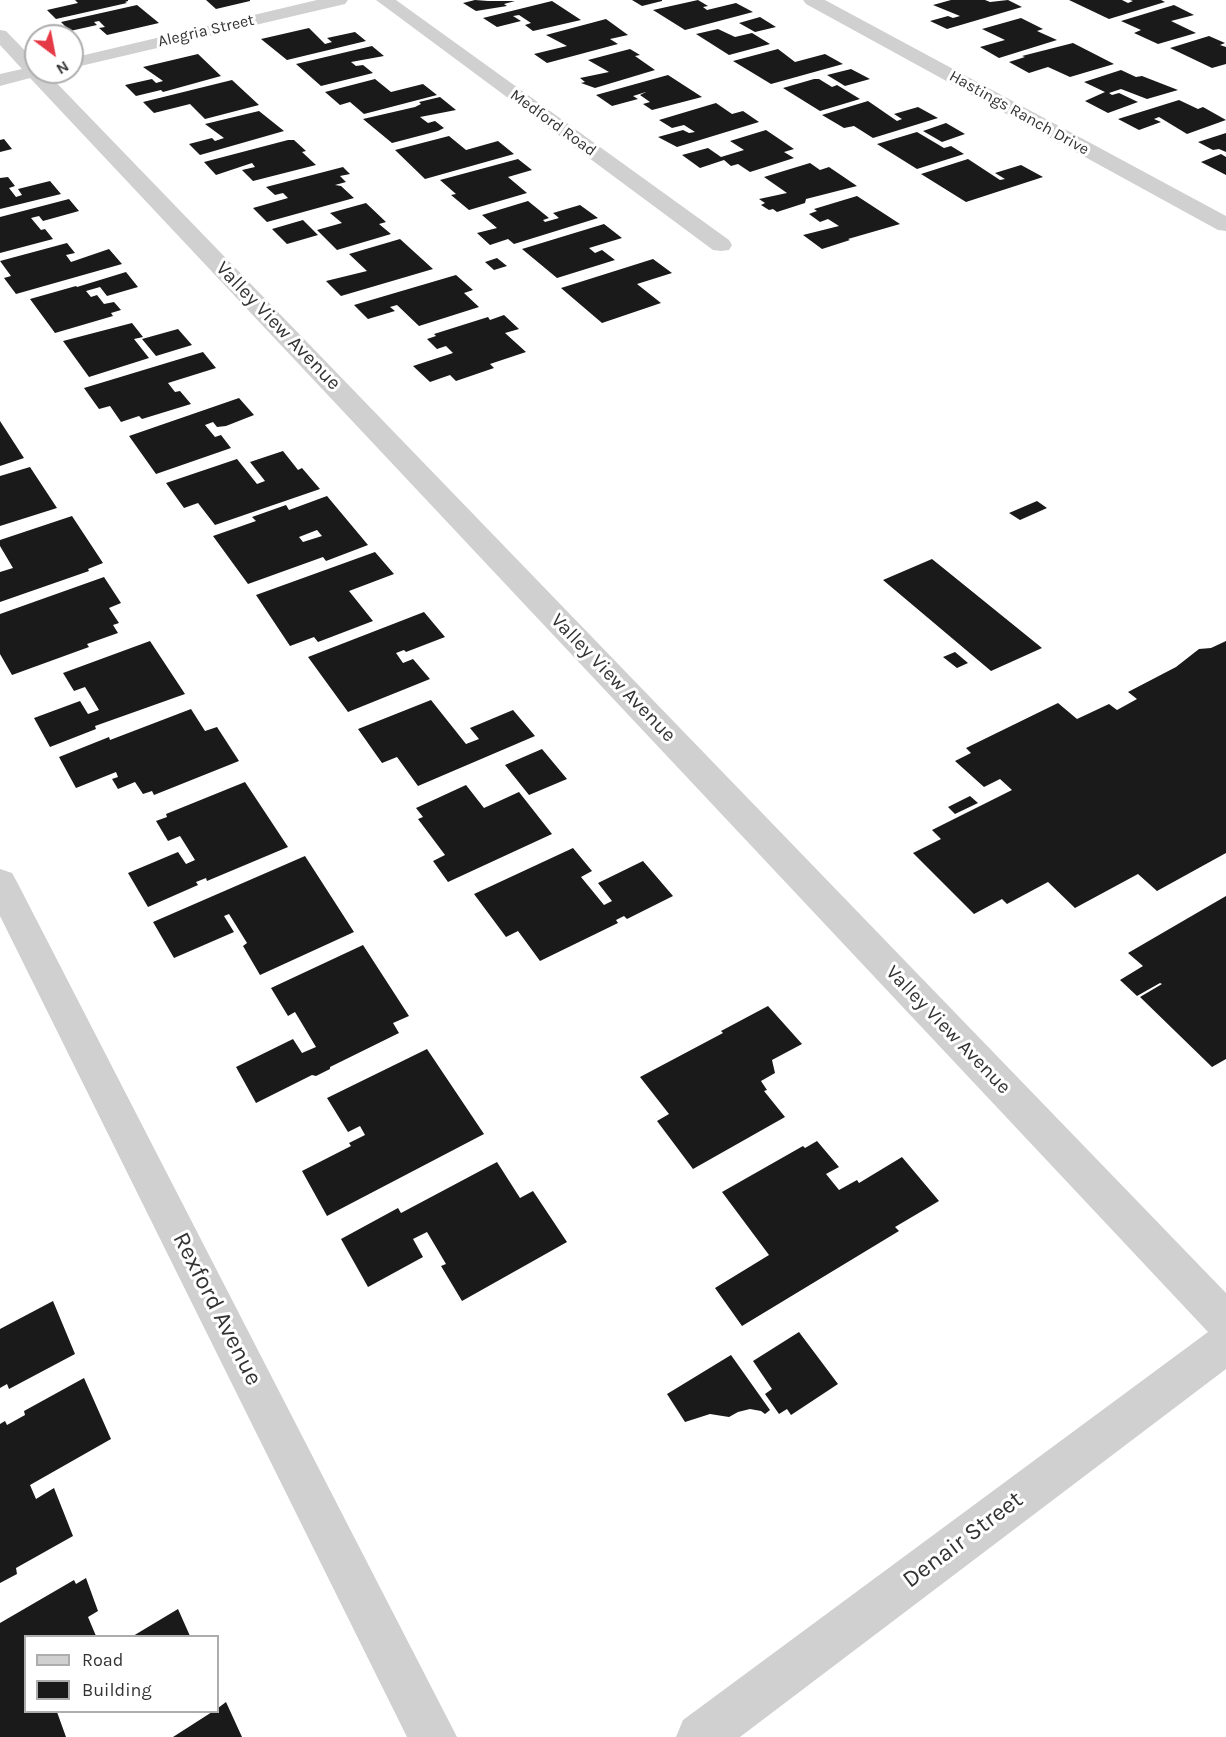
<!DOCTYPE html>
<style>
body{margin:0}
#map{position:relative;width:1226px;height:1737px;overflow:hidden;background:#fff;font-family:Karla,sans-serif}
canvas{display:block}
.legend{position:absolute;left:24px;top:1635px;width:195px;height:78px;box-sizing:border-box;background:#fff;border:2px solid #adadad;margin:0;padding:8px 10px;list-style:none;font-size:18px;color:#333}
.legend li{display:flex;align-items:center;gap:12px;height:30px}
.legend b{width:30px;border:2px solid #adadad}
.north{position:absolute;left:24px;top:24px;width:60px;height:60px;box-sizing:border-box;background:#fff;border:2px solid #adadad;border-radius:50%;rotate:148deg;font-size:16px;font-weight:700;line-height:24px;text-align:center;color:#333}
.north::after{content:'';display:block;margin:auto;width:21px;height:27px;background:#e63946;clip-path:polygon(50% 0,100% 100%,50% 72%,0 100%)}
</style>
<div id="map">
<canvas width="1226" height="1737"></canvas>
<ul class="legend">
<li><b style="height:8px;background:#d0d0d0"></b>Road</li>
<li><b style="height:16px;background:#1a1a1a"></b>Building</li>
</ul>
<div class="north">N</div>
</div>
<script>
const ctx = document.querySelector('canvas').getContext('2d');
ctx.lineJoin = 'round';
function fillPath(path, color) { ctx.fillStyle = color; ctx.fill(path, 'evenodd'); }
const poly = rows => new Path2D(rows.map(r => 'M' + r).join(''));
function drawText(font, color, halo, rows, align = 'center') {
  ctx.font = font + ' Karla,sans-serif'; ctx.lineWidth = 6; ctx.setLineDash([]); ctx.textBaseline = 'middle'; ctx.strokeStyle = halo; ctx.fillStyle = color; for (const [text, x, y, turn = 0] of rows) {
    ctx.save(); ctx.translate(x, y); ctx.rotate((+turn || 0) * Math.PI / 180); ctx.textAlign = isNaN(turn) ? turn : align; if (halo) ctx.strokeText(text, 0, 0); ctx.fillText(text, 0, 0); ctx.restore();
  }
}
fillPath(poly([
 [75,0,128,0,128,1,125,2,127,3,56,19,47,10,78,3],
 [206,0,250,0,250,1,216,9],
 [475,0,488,1,515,1,504,4,507,6,476,11,463,3],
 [632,0,662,0,662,1,642,6],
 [698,0,708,6,703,7,707,10,736,3,753,12,685,30,653,10],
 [951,0,985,0,990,2,1008,0,1022,7,947,29,930,21,948,16,953,18,960,16,933,5],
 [1069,0,1122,0,1128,3,1133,1,1130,0,1161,0,1165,2,1109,19],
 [552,1,581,20,533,31,525,25,531,23,519,15,513,16,521,21,497,27,483,18],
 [137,5,159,23,107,35,99,28,105,27,99,21,94,22,97,25,70,31,61,22],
 [1174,5,1194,15,1171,21,1196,33,1158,44,1134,33,1141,30,1121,21],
 [760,17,776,27,755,32,739,23],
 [1021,18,1043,29,1037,31,1057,40,999,58,980,47,1005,40,982,29],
 [606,19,628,35,610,39,618,44,547,63,534,54,567,46,546,35],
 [309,28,325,44,332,42,327,38,355,32,366,41,287,60,261,39],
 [718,29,735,37,752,33,770,44,729,55,696,34],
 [1209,36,1225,43,1220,45,1226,47,1226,64,1212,68,1170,48],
 [1073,43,1114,64,1070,77,1048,67,1029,73,1009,62,1025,57,1022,56],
 [372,46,384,56,351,62,356,66,363,65,373,73,321,86,296,64],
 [630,49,640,55,635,56,655,70,595,88,581,83,585,82,580,78,609,72,588,60],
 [778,49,795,62,825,54,843,64,771,84,733,61],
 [198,54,221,76,163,92,161,90,136,96,125,85,152,79,156,83,163,81,143,67],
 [851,69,870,79,845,86,827,75],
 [1121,70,1136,77,1142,76,1178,90,1147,99,1121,89,1109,93,1112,95,1119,93,1138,102,1108,113,1085,101,1105,92,1084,82],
 [668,75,702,97,652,110,643,104,650,102,640,95,646,92,633,96,638,99,612,106,596,95],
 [375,79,391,92,423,84,437,95,364,114,350,102,340,105,325,92],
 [814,79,819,79,832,87,837,85,860,99,820,111,783,88],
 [232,80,259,105,205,119,190,104,154,113,143,102],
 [440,97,456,110,420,117,428,123,435,121,444,128,438,131,392,143,363,119,415,107,421,104,419,102],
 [1179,100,1198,109,1203,107,1226,120,1187,134,1159,117,1154,119,1161,122,1139,130,1118,119],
 [868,101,897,121,902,119,894,114,918,107,938,118,873,138,854,126,844,128,822,115],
 [716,103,732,114,743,111,759,122,677,147,658,137,683,130,689,133,695,132,684,125,672,128,659,120],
 [259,111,284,131,200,155,189,144,212,138,215,141,224,138,205,124],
 [946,123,965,134,942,142,923,131],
 [766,130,794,149,784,152,794,158,750,172,738,164,731,166,724,160,700,168,682,155,708,148,721,157,744,150,730,141],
 [917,132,944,148,951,146,964,154,917,169,877,144],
 [1226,133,1226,152,1219,149,1213,150,1198,142],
 [449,136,466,150,498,141,514,154,425,179,395,150],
 [4,139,12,149,0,152,0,140],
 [288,140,294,140,306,151,302,152,316,165,253,181,242,170,255,167,252,163,216,175,204,162],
 [1221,154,1226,157,1226,175,1201,162],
 [518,159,532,170,508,177,527,193,469,210,451,195,456,194,440,180],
 [968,159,1000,180,1005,179,995,173,1021,165,1043,177,966,202,921,174],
 [810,163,820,170,829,167,857,186,806,199,805,203,777,212,773,209,769,210,761,205,765,203,759,199,787,193,764,177],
 [343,167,350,174,340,176,346,182,335,185,341,186,354,198,267,222,253,208,288,198,283,193,275,195,266,187],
 [8,177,15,186,9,188,16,197,22,195,18,189,50,181,61,194,0,209,0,178],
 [857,196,900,224,848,239,850,240,822,249,803,235,839,226,828,219,820,222,809,214,817,211,814,209],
 [69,199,79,211,43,221,39,216,31,218,41,230,45,229,53,239,0,253,0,217],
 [528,201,549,218,543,220,545,222,559,218,553,213,580,205,598,218,514,244,508,239,490,245,477,233,497,228,482,215],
 [366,203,386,222,379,224,391,234,337,250,317,230,342,223,330,213],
 [303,220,318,235,287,244,272,229],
 [604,224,622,238,589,248,595,253,602,250,615,260,557,278,522,249],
 [400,239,433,269,341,296,326,281,367,271,349,254],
 [67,243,75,253,66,255,71,262,109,249,122,264,16,294,4,278,11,276,0,261],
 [497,258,507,266,494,270,485,262],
 [653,259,672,273,637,284,661,303,602,323,561,288],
 [126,272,138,287,107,296,100,287,86,291,91,297,97,295,104,304,114,302,121,310,111,313,113,316,55,333,30,299,76,286,77,287],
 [456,275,473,290,464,293,479,307,419,326,397,305,390,307,395,311,368,319,354,305],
 [504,315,519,329,505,333,526,352,490,364,494,368,456,381,450,375,430,382,413,366,453,353,446,346,437,349,427,339,436,336,434,334,488,317,490,320],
 [132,323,143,337,134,339,149,358,89,377,63,341],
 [178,329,192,345,156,356,142,339],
 [203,352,216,368,168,383,175,392,180,391,191,404,142,419,139,416,121,422,110,406,99,409,84,388],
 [239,398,254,415,226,426,217,427,213,422,205,425,215,437,221,435,231,448,156,474,129,436],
 [0,421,24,458,0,466],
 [283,451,298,470,302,468,320,489,215,525,198,503,184,508,166,483,237,459,257,484,265,481,250,462],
 [30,467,57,508,0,526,0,476],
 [327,496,368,545,326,561,323,557,248,584,213,536,256,521,252,517,286,505,289,510],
 [317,530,322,536,303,542,299,537],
 [1037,501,1047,508,1020,520,1009,513],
 [72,516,103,563,88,569,89,571,0,602,0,572,13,568,0,546,0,540],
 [375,552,394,574,349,591,373,621,318,642,314,637,290,646,256,595],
 [932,559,1042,648,991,671,883,580],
 [104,577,121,603,109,608,119,623,113,625,118,633,87,644,89,647,12,675,0,654,0,614],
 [424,612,445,637,406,652,404,650,396,653,403,663,413,659,430,679,348,712,308,657],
 [150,641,185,694,95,726,96,729,50,747,34,718,80,701,88,714,99,710,85,687,74,691,63,673],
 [1226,641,1226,853,1157,891,1138,874,1075,908,1048,882,1007,904,1002,899,974,914,913,853,941,839,932,830,1012,790,1000,779,984,787,955,761,971,753,966,748,1058,703,1077,719,1109,704,1117,710,1137,699,1128,692,1176,667,1199,649,1211,648],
 [955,652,968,663,957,668,943,657],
 [431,700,466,744,479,739,470,728,513,710,535,736,418,786,397,757,382,763,358,729],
 [191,709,205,731,217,727,239,761,154,795,152,791,143,794,135,782,118,789,112,779,118,777,116,772,76,788,59,757,109,737,110,740],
 [542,749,567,779,529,795,505,765],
 [245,782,288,847,207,881,206,878,196,882,198,885,148,907,128,873,178,852,186,864,195,860,180,836,168,841,156,821,167,817,166,814],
 [466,785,484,808,519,792,552,834,448,882,433,861,445,855,418,819,423,817,416,808],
 [970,796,978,803,955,814,948,807],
 [573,848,592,871,581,877,604,905,612,901,598,883,643,861,673,896,627,919,624,916,616,920,618,923,540,961,518,931,506,937,474,894],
 [305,856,354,932,260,975,243,946,247,943,229,914,224,916,234,932,174,958,153,922],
 [1226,896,1226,1059,1212,1067,1140,997,1162,984,1160,983,1137,996,1120,980,1143,966,1128,953],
 [363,945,409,1016,393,1023,399,1033,330,1067,330,1069,316,1076,312,1075,256,1103,236,1067,293,1039,302,1053,316,1047,295,1012,288,1016,271,988],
 [768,1006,802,1044,772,1060,775,1073,761,1081,767,1090,764,1091,785,1117,693,1169,657,1121,669,1114,640,1077,723,1033,721,1031],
 [427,1049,484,1134,327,1216,302,1171,351,1146,349,1143,365,1135,360,1126,348,1132,327,1098],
 [817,1141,839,1167,826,1174,839,1190,857,1180,859,1183,902,1157,939,1201,895,1227,899,1231,742,1326,715,1288,769,1255,722,1192,803,1146,805,1148],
 [497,1162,520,1198,533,1191,567,1242,462,1301,441,1266,446,1264,427,1232,413,1239,423,1257,368,1287,341,1239,398,1208,401,1213],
 [53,1301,75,1354,9,1389,7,1384,0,1388,0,1329],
 [799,1332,838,1384,791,1415,787,1409,779,1414,765,1394,772,1389,753,1361],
 [731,1355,770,1410,765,1414,761,1411,750,1409,738,1412,729,1417,710,1414,685,1422,667,1394],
 [84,1378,111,1439,30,1485,36,1499,54,1488,73,1536,16,1568,17,1574,0,1583,0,1424,5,1421,7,1425,25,1415,24,1411],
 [86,1578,98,1611,88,1617,96,1636,26,1636,26,1712,57,1712,66,1737,0,1737,0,1623,74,1580,76,1584],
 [178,1609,190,1636,133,1636],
 [226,1702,242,1737,173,1737,212,1712,218,1712,218,1708]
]), '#1a1a1a');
fillPath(poly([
 [317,0,348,0,345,4,72,68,72,58,317,0],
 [376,0,396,0,729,240,732,245,729,250,721,251,713,250,376,0],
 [803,0,825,0,1226,216,1226,231,1218,230,806,4,803,0],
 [0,30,6,31,36,62,36,72,46,72,1226,1293,1226,1369,740,1737,676,1737,683,1720,1208,1332,30,78,0,86,0,74,22,69,0,45,0,30],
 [0,869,12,873,17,882,457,1737,407,1737,0,916,0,869]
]), '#d0d0d0');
drawText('16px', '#333', '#fff', [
 ["Alegria Street",206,31,-13],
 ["Hastings Ranch Drive",1019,113,29],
 ["Medford Road",553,123,36]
]);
drawText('20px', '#333', '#fff', [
 ["Valley View Avenue",278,326,46],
 ["Valley View Avenue",613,678,46],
 ["Valley View Avenue",948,1030,46]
]);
drawText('24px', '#333', '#fff', [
 ["Rexford Avenue",217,1309,63],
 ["Denair Street",963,1540,-37]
]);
</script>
